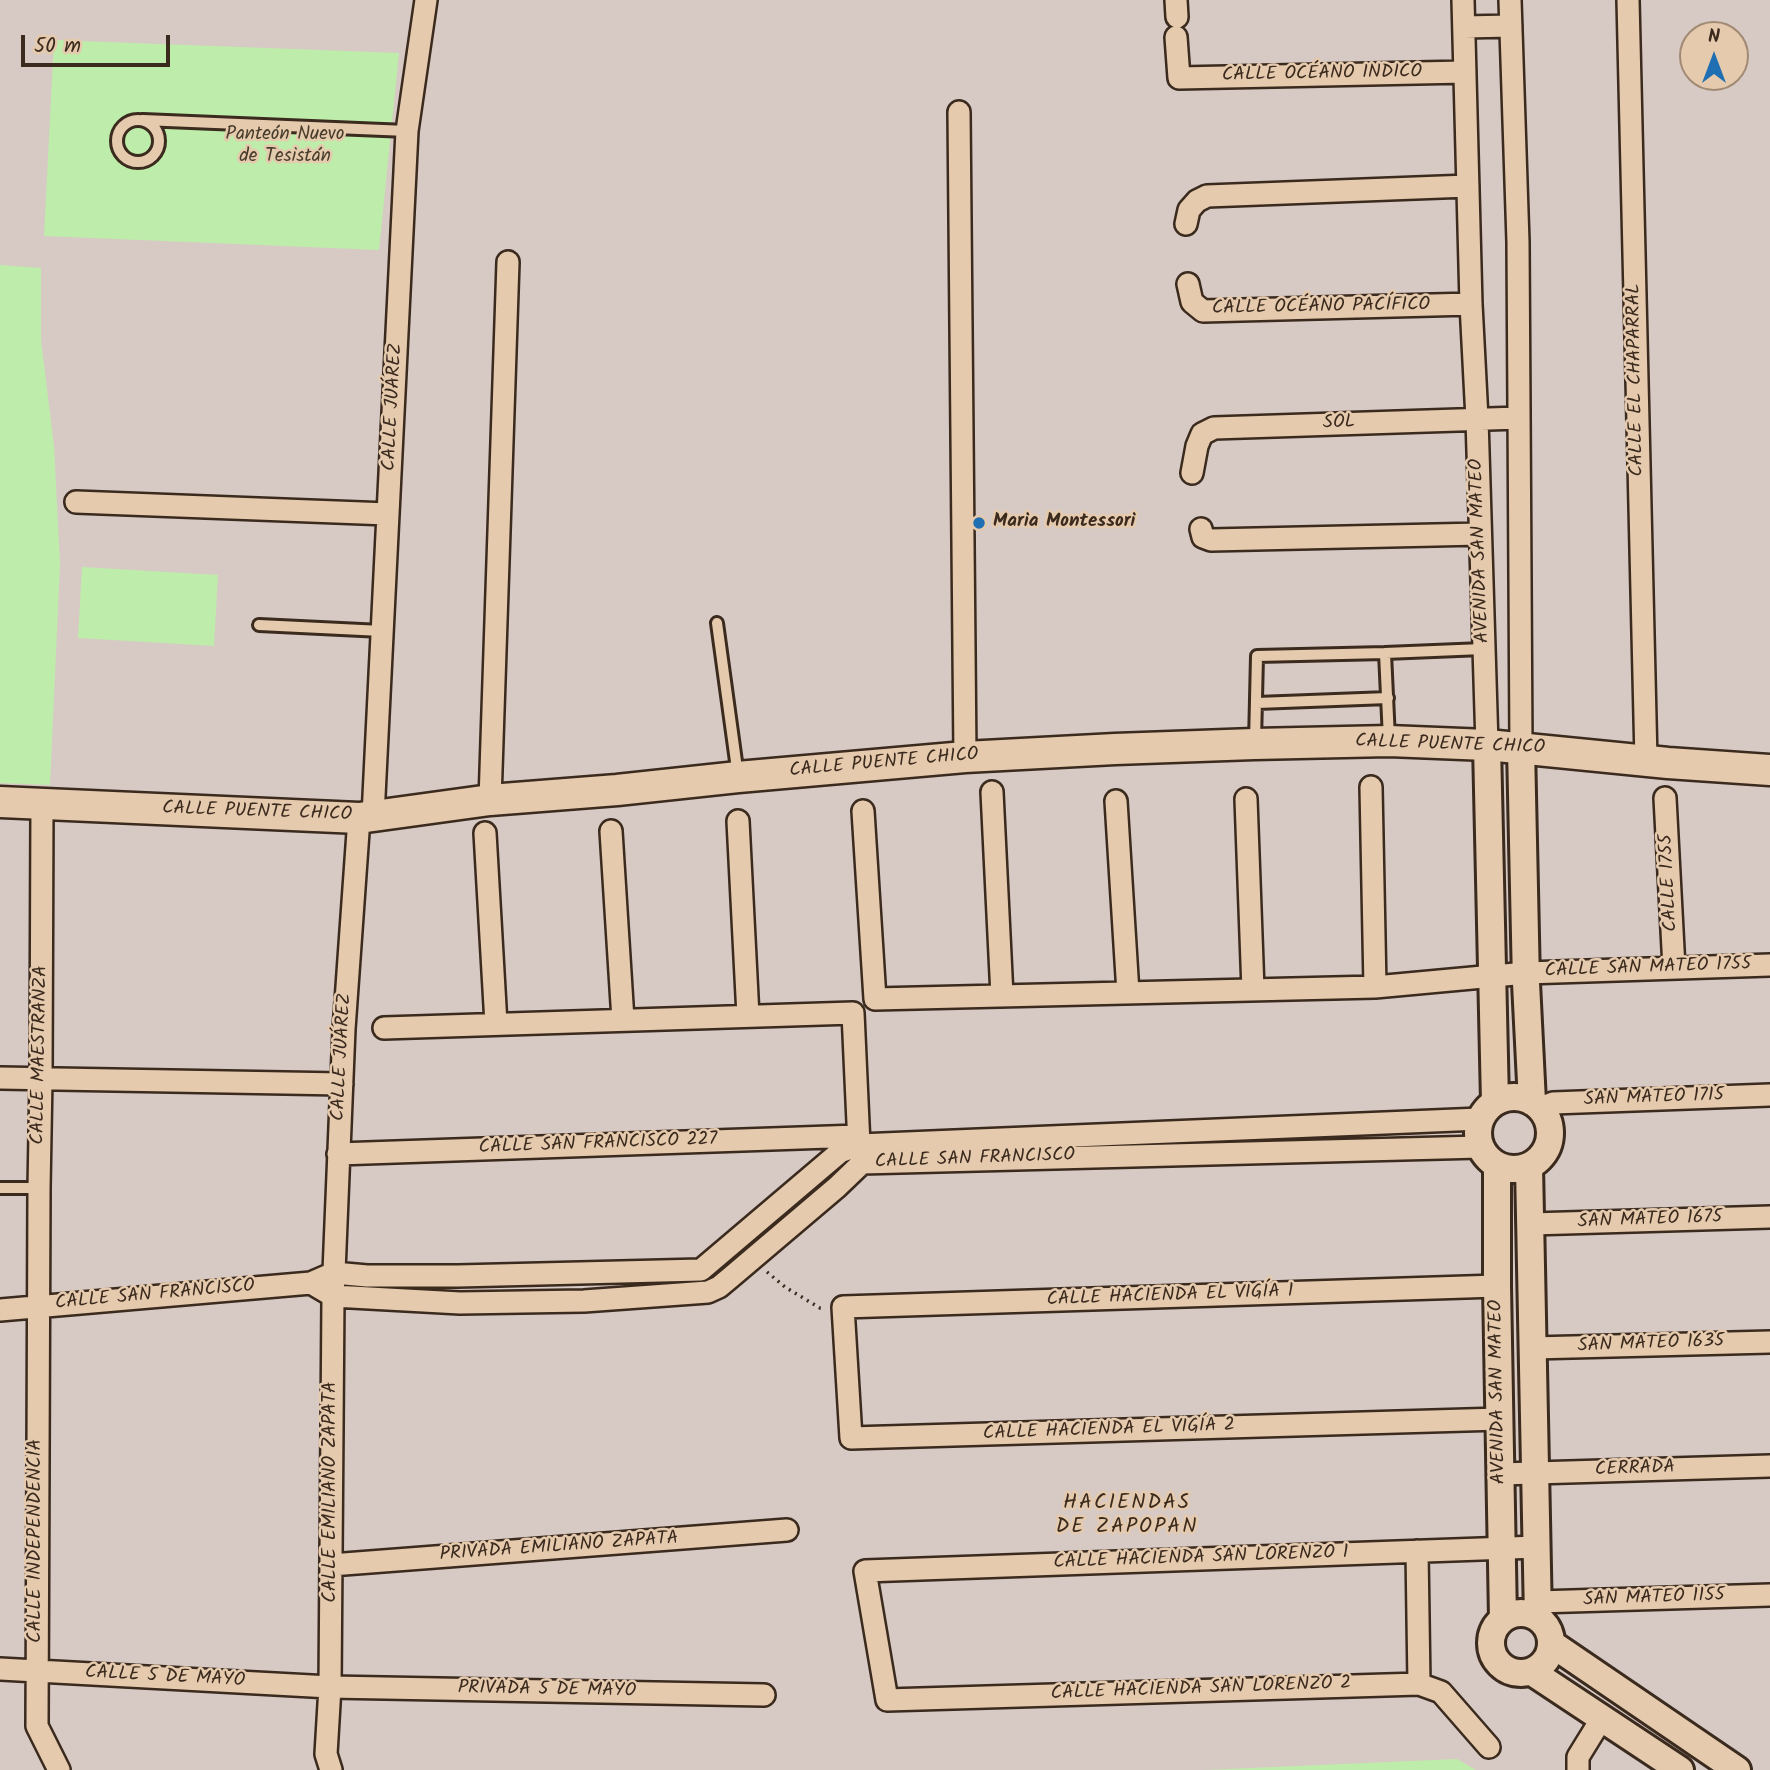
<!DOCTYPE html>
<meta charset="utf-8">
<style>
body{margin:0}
#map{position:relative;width:1770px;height:1770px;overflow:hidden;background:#d7cac4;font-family:Kalam,sans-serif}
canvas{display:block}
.north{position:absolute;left:1679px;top:21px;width:70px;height:70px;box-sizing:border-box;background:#e5caad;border:2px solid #a18a74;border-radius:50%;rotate:0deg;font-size:19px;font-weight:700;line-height:28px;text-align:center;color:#3b2a1e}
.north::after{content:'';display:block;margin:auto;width:24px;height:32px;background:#1f6fb2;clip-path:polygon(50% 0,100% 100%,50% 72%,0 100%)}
.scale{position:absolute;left:21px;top:35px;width:149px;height:32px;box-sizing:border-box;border:4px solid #3b2a1e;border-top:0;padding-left:9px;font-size:21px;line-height:24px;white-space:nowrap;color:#3b2a1e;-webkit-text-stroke:5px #e5caad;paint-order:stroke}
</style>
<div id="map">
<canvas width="1770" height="1770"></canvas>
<div class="north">N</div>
<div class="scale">50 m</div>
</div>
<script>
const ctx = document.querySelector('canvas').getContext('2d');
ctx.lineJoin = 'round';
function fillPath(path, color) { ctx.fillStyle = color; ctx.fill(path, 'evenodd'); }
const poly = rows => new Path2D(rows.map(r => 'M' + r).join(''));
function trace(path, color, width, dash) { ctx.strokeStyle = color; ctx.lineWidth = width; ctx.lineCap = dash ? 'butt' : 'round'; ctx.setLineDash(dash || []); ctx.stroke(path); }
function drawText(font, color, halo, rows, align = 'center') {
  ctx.font = font + ' Kalam,sans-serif'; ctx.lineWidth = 5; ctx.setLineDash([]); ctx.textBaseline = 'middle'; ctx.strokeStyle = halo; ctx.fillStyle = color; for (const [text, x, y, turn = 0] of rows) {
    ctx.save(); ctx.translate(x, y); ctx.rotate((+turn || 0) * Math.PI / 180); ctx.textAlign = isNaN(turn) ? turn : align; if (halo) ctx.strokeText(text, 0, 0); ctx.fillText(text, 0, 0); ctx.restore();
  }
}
fillPath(poly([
 [54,40,399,53,379,250,44,236],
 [0,265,41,268,41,340,54,446,60,564,50,785,0,783],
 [82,567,218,575,214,646,78,638],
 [1457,1759,1476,1770,1205,1770]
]), '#beecaa');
const service = poly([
 '117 141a21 21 0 1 1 42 0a21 21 0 1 1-42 0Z',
 [143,120,407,131],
 [717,623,738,776],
 [259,625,382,631],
 [1385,653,1483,649],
 [1257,703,1388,698],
 [1255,742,1257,656,1385,653,1389,739],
 [0,1188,39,1188]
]);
const minor = poly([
 [1176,0,1177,17],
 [1463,0,1471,304,1477,419,1487,745],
 [1510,0,1518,242,1521,747],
 [1628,0,1646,760],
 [1464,27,1511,26],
 [1176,37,1179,78,1465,72],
 [959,112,965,757],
 [1186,224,1189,210,1197,201,1207,196,1468,186],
 [1188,284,1192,302,1203,311,1471,304],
 [1192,473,1197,446,1202,434,1214,428,1519,418],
 [76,502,388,514],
 [1201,529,1203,537,1211,540,1480,534],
 [1371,787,1375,987],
 [992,792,1002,996],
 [1665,798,1674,968],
 [1246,799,1253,990],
 [490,800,508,262],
 [1116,801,1128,993],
 [42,804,41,1079,39,1188,37,1726,59,1770],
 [863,811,875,999,1375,987,1526,973,1770,965],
 [373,816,407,131,426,0],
 [738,821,748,1016],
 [611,831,623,1020],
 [485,833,496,1024],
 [384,1028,853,1013,859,1145,861,1158],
 [0,1078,342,1084],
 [1540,1108,1553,1103,1770,1095],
 [338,1154,858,1136],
 [1531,1224,1770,1217],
 [311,1283,333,1296,460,1303,584,1301,708,1292,719,1287,731,1277,837,1187,862,1163,1480,1147],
 [1497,1286,843,1307,851,1438,1500,1419],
 [0,1310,311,1283,334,1273,367,1276,458,1276,701,1270,840,1152,859,1145,1480,1119],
 [1533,1348,1770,1342],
 [1501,1474,1770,1466],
 [1417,1551,1419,1684],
 [331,1565,787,1530],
 [1538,1602,1770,1595],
 [0,1669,330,1687,764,1695],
 [1489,1747,1441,1692,1419,1684,887,1700,865,1571,1537,1547],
 [331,1770,326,1754,330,1687,333,1296,344,1029,359,818],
 [1578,1770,1578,1757,1602,1718]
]);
const tertiary = poly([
 [1487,745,1495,1102],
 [1521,747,1526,983,1532,1102],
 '1478 1133a36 36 0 1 1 72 0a36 36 0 1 1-72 0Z',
 [1497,1165,1497,1286,1503,1619],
 [1529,1166,1538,1618],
 '1491 1643a30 30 0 1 1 60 0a30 30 0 1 1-60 0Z',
 [1552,1644,1737,1770],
 [1532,1672,1680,1770]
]);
const secondary = poly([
 [0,802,359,818,490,800,617,790,738,777,965,757,1115,749,1254,744,1389,741,1487,745,1668,763,1770,770]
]);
trace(service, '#3b2a1e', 16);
trace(minor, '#3b2a1e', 26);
trace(tertiary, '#3b2a1e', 32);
trace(secondary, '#3b2a1e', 35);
trace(poly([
 [767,1272,785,1287,820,1308,825,1308]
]), '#3b2a1e', 3.5, [2, 5]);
trace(service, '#e5caad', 10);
trace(minor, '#e5caad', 21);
trace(tertiary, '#e5caad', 26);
trace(secondary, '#e5caad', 30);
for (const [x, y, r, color] of [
 [979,523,7,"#1f6fb2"]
]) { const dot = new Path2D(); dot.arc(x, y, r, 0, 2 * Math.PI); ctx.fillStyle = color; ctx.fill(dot); trace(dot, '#e5caad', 2.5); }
drawText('19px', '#3b2a1e', '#e5caad', [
 ["CALLE OCÉANO INDICO",1322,75,-1],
 ["CALLE OCÉANO PACÍFICO",1321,308,-1],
 ["CALLE EL CHAPARRAL",1637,380,-91],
 ["CALLE JUÁREZ",394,407,-87],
 ["SOL",1339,424,-2],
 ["AVENIDA SAN MATEO",1481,551,-92],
 ["CALLE PUENTE CHICO",1450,746,2],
 ["CALLE PUENTE CHICO",884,764,-5],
 ["CALLE PUENTE CHICO",257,813,2],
 ["CALLE 1755",1670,883,-93],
 ["CALLE SAN MATEO 1755",1648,969,-2],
 ["CALLE MAESTRANZA",41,1055,-89],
 ["CALLE JUÁREZ",343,1057,-87],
 ["SAN MATEO 1715",1654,1099,-2],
 ["CALLE SAN FRANCISCO 227",598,1145,-2],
 ["CALLE SAN FRANCISCO",975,1160,-2],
 ["SAN MATEO 1675",1650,1221,-2],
 ["CALLE SAN FRANCISCO",155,1296,-5],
 ["CALLE HACIENDA EL VIGÍA 1",1170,1297,-2],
 ["SAN MATEO 1635",1651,1345,-2],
 ["AVENIDA SAN MATEO",1499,1392,-91],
 ["CALLE HACIENDA EL VIGÍA 2",1109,1431,-2],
 ["CERRADA",1635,1470,-2],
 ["CALLE EMILIANO ZAPATA",332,1492,-90],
 ["CALLE INDEPENDENCIA",37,1541,-90],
 ["PRIVADA EMILIANO ZAPATA",559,1548,-4],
 ["CALLE HACIENDA SAN LORENZO 1",1201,1559,-2],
 ["SAN MATEO 1155",1654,1599,-2],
 ["CALLE 5 DE MAYO",165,1678,3],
 ["CALLE HACIENDA SAN LORENZO 2",1201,1690,-2],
 ["PRIVADA 5 DE MAYO",547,1691,1]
]);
drawText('19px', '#483d2c', '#e5caad', [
 ["Panteón Nuevo",285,136],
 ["de Tesistán",285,158]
]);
drawText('bold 19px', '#3b2a1e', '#e5caad', [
 ["Maria Montessori",993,523]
], 'left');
ctx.letterSpacing = '2px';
drawText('21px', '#3b2a1e', '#e5caad', [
 ["HACIENDAS",1127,1504],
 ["DE ZAPOPAN",1127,1528]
]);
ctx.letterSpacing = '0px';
</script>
